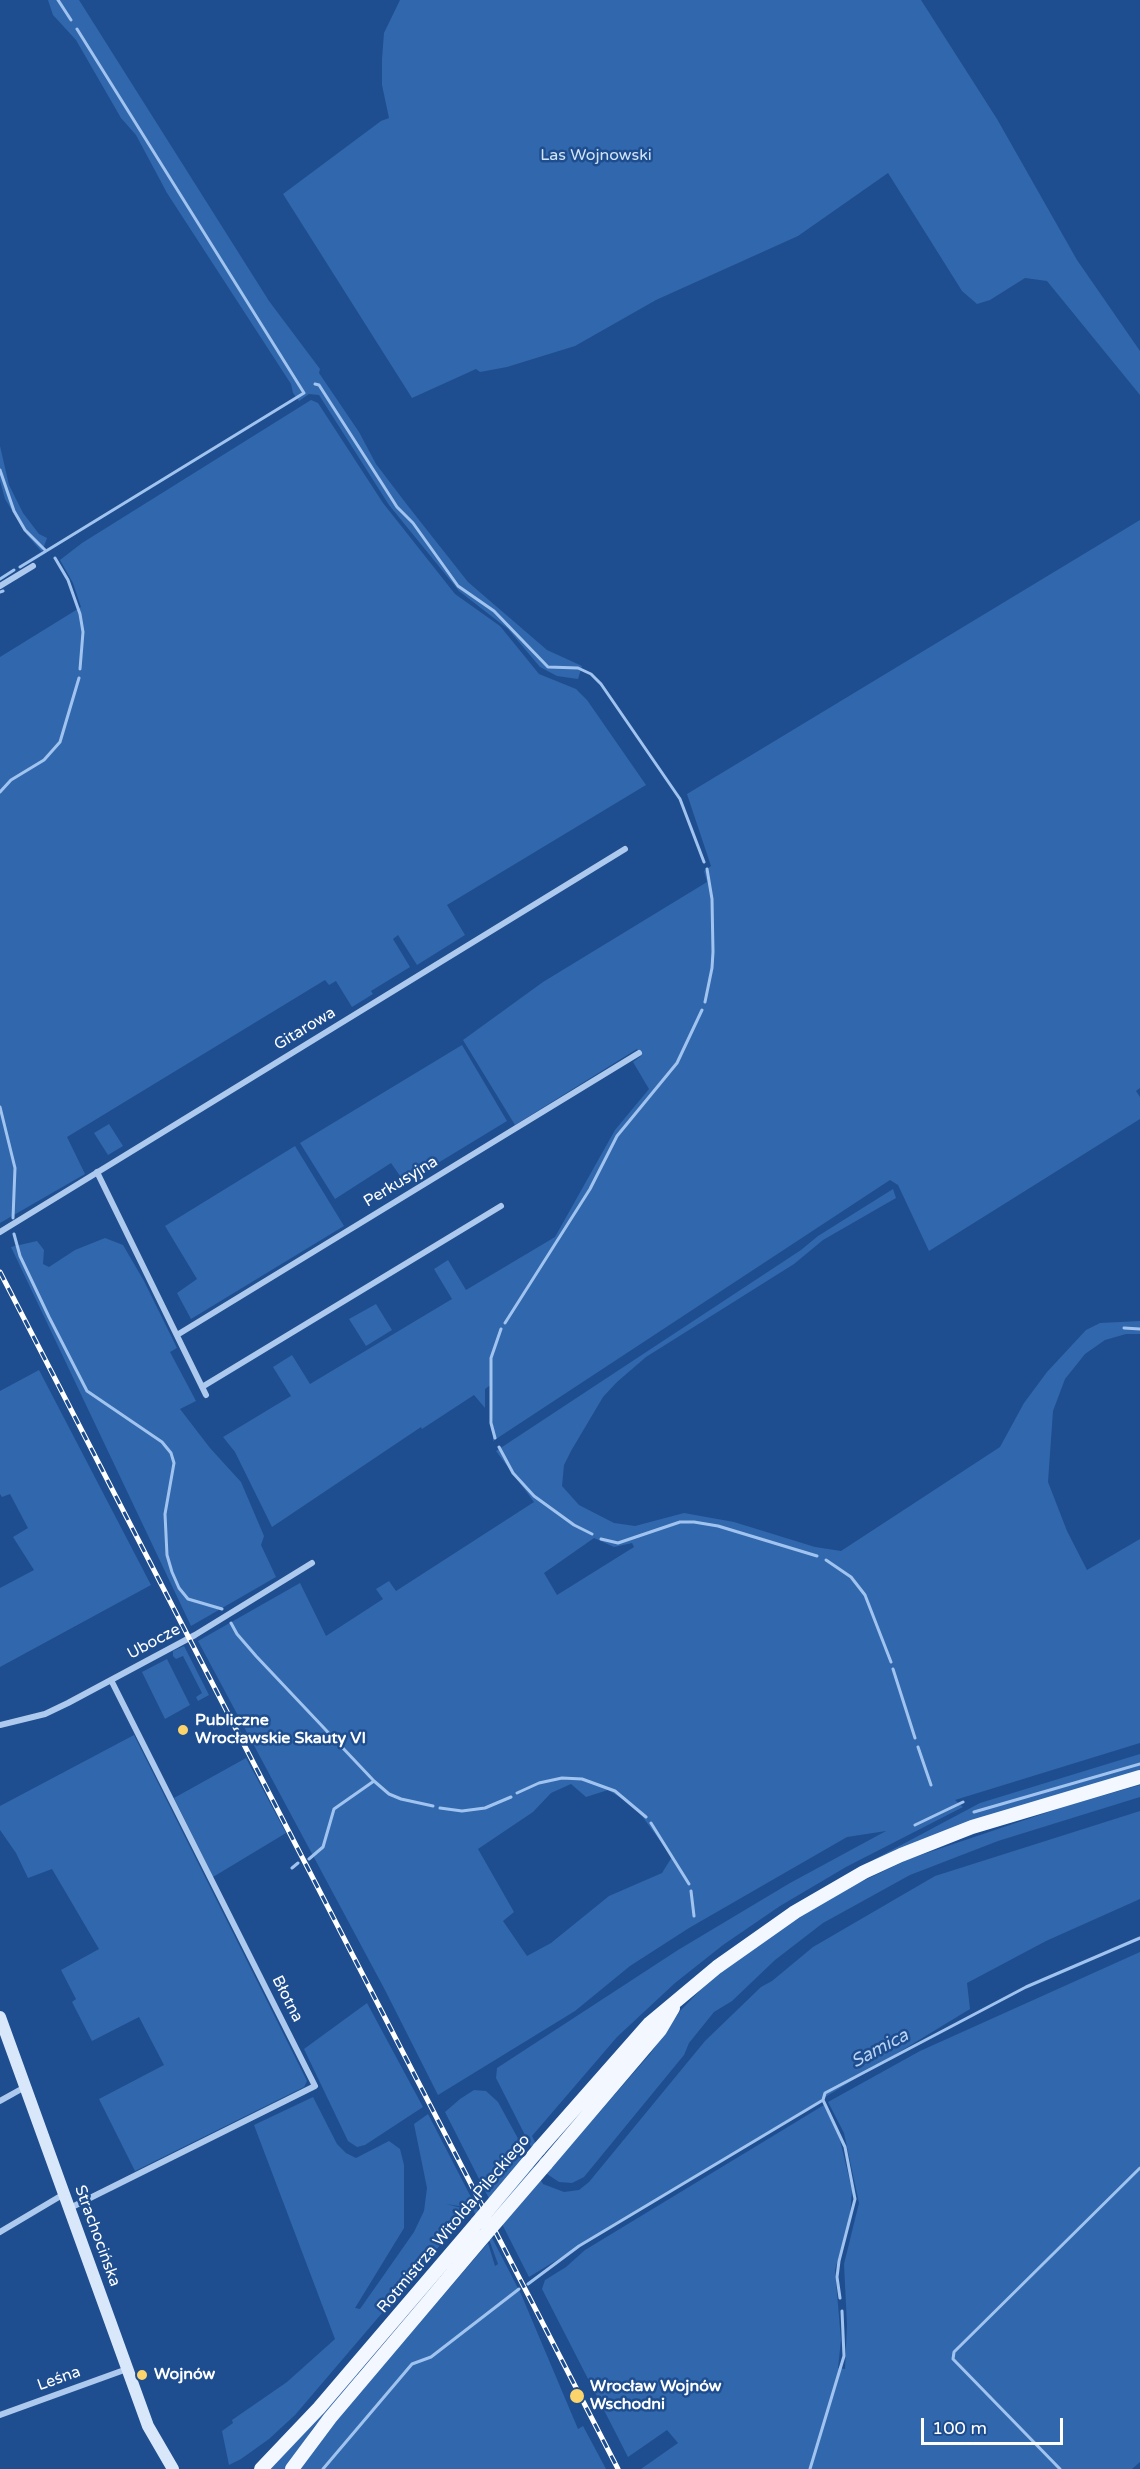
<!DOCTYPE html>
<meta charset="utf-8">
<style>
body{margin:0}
#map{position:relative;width:1140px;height:2469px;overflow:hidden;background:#1e4e8f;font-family:"Varela Round",sans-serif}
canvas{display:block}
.scale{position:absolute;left:921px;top:2418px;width:142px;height:27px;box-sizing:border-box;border:3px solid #fff;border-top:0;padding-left:8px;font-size:18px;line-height:21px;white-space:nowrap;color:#fff;-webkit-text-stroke:4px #1e4e8f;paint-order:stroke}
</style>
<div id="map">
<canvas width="1140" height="2469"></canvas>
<div class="scale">100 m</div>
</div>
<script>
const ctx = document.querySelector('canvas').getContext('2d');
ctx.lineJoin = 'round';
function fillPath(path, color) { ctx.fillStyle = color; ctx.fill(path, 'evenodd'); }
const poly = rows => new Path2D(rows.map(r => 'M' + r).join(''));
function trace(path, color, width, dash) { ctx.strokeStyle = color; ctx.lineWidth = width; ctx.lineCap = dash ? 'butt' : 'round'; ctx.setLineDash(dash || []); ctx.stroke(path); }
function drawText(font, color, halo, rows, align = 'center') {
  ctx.font = font + ' "Varela Round",sans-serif'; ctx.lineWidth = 5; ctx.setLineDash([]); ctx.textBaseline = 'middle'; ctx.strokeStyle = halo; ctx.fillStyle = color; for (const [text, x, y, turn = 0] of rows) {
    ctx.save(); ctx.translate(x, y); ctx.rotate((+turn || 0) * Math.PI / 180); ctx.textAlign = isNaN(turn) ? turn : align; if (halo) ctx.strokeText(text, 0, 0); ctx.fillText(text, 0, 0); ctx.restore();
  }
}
fillPath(poly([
 [48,0,79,0,269,301,320,369,319,373,359,432,376,464,408,506,468,582,547,650,582,666,578,679,557,676,540,667,508,629,459,591,389,505,319,395,309,394,299,401,293,393,291,384,167,193,136,135,121,118,76,40,53,15],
 [400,0,921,0,997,119,1077,260,1140,351,1140,395,1047,281,1025,278,990,300,977,304,962,291,888,173,798,236,656,300,575,346,507,367,480,372,476,369,412,398,283,194,381,121,389,118,382,85,382,59,384,33],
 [311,400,318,403,383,503,455,594,500,626,539,674,576,689,587,700,646,785,447,905,465,935,417,965,398,935,393,939,410,967,371,991,373,994,352,1007,336,981,329,985,325,980,67,1137,85,1174,0,1223,0,657,81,607,73,583,60,560,82,543],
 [0,446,9,485,23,513,39,534,47,538,42,552,27,535,5,499,0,481],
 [1140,520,1140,1088,1136,1091,1140,1097,1140,1119,929,1251,898,1185,890,1180,493,1441,492,1384,485,1389,485,1408,474,1395,422,1429,421,1427,272,1527,235,1452,223,1437,291,1396,273,1367,292,1355,310,1384,452,1299,434,1269,448,1260,466,1290,555,1237,615,1130,649,1089,633,1062,641,1056,637,1049,515,1125,463,1040,543,982,707,882,704,871,711,866,687,794],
 [462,1045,507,1121,405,1183,391,1163,335,1199,300,1143],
 [109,1124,123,1146,108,1155,94,1133],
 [295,1146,344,1226,191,1319,177,1293,197,1279,165,1226],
 [893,1189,896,1198,823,1240,794,1264,646,1357,617,1382,603,1397,571,1451,564,1465,562,1486,579,1505,614,1523,635,1526,684,1513,734,1522,815,1547,841,1551,1000,1447,1024,1403,1047,1372,1086,1330,1100,1323,1140,1321,1140,1334,1126,1334,1105,1340,1085,1354,1065,1379,1053,1411,1048,1482,1067,1531,1087,1570,1140,1539,1140,1743,955,1800,963,1807,846,1867,780,1906,723,1945,675,1983,617,2037,532,2136,549,2170,650,2054,680,2011,710,1980,757,1944,842,1891,909,1859,1066,1806,1140,1785,1140,1797,998,1841,910,1875,823,1923,775,1960,732,2001,714,2012,689,2043,684,2055,584,2177,572,2183,559,2182,547,2174,528,2141,496,2078,497,2068,678,1950,790,1883,886,1831,847,1837,689,1928,630,1966,575,2011,438,2095,385,1990,198,1641,300,1583,326,1636,383,1599,376,1589,389,1581,396,1591,534,1502,496,1451,801,1250,818,1236],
 [594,1538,614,1547,632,1543,634,1547,557,1595,544,1573],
 [571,1784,586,1797,608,1790,626,1801,642,1816,672,1857,662,1873,609,1896,551,1943,527,1956,503,1921,514,1912,478,1849,533,1812,551,1793],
 [105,1238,123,1245,144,1281,177,1348,170,1352,196,1401,180,1409,210,1448,241,1482,264,1536,261,1545,276,1577,191,1626,11,1247,37,1241,44,1250,43,1264,49,1267,75,1250],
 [376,1304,392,1330,366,1346,349,1319],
 [39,1370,151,1585,0,1667,0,1588,34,1570,13,1537,28,1528,10,1494,2,1497,0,1494,0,1391],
 [184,1646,209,1695,198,1701,196,1697,202,1693,183,1656,176,1659,173,1656,173,1651],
 [167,1659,190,1705,165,1719,142,1672],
 [134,1735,307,2081,304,2087,135,2171,99,2099,164,2065,139,2017,92,2041,72,2002,76,1999,61,1970,99,1949,52,1869,28,1878,16,1853,0,1830,0,1806],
 [1140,1754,1140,1771,874,1862,873,1860,980,1803],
 [246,1758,286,1833,213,1877,174,1798],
 [1140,1811,1140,1899,1046,1941,967,1983,970,2009,529,2277,445,2112,460,2099,474,2090,486,2091,498,2102,543,2184,564,2192,579,2190,589,2182,705,2041,761,1987,772,1981,813,1947,935,1876],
 [1140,1952,1140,2462,1132,2469,641,2469,678,2443,667,2430,628,2457,542,2289,545,2280,566,2267,585,2250,824,2105,840,2140,852,2190,850,2216,835,2270,841,2340,838,2368,845,2369,847,2325,844,2264,859,2203,844,2133,828,2102,920,2051],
 [367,2003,423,2107,365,2145,357,2147,348,2141,304,2049],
 [313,2097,337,2144,346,2153,356,2158,389,2141,400,2149,404,2165,404,2228,355,2308,360,2309,414,2232,424,2211,427,2188,414,2124,428,2114,521,2294,578,2429,583,2426,606,2469,298,2469,319,2440,488,2243,495,2266,498,2264,490,2242,472,2208,446,2204,470,2210,295,2415,269,2439,241,2459,229,2465,222,2431,233,2423,232,2420,287,2382,335,2339,254,2125],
 [355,2373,358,2376,313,2428,287,2469,269,2469,299,2439]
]), '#3167ad');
trace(poly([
 [58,0,71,20],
 [315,384,319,385,397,507,413,523,458,586,494,611,548,667,578,668,591,674,601,684,680,799,704,862],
 [0,470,14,511,25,530,46,551],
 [55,558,68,580,80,614,83,632,80,669],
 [20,567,304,393,77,29],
 [0,579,14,570],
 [0,592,3,591],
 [0,792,11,780,44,760,60,742,79,678],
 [705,1002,712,968,713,952,712,899,707,869],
 [0,1107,15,1168,13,1218],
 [14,1234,20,1256,49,1317,87,1391,162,1442,171,1453,174,1463,165,1514,167,1555,172,1572,179,1588,188,1599,222,1609],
 [505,1323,590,1189,617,1136,677,1063,702,1010],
 [1124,1328,1140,1329],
 [495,1438,491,1423,491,1358,501,1329],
 [499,1447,513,1473,534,1496,574,1525,592,1534],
 [601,1539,618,1543,680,1522,694,1522,718,1526,817,1556],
 [826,1560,851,1577,865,1595,891,1662],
 [231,1623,237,1634,256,1656,374,1781,389,1794,401,1799,433,1806],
 [893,1669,915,1738],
 [918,1747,931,1785],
 [517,1793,539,1783,562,1778,582,1779,615,1791,646,1817],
 [440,1808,462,1811,485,1808,511,1797],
 [974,1812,1140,1764],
 [651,1823,689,1884],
 [915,1825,963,1802],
 [309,1859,323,1847,334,1809,374,1781],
 [292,1868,298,1863],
 [691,1891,694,1916],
 [528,2284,579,2246,823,2100],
 [840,2298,837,2277,839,2261,855,2199,845,2147,823,2100,825,2093,1026,1987,1140,1938],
 [323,2469,412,2364,431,2357,519,2289],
 [810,2469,844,2356,842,2311],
 [1060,2469,953,2359,954,2352,1140,2168]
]), '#a0c4ef', 3);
trace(poly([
 [0,586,33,566],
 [97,1172,206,1395],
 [0,1232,625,849],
 [177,1335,639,1053],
 [202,1387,501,1206],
 [0,1725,45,1714,68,1703,195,1635,312,1563],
 [0,2101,25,2087],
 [70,2208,315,2086,111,1680],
 [0,2232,64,2194],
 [0,2415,127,2369]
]), '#adc9ed', 6);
trace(poly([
 [0,2017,148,2426,173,2469]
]), '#d9e7fa', 12);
trace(poly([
 [539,2149,650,2023,717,1967,795,1912,864,1872,901,1855,972,1827,1140,1777],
 [546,2164,660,2030,673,2008],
 [261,2469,319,2408,477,2223],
 [292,2469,330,2418,484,2236]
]), '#f3f7ff', 14);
const rail = poly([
 [0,1272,618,2469]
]);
trace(rail, '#fff', 5);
trace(rail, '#1e4e8f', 3, [9]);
trace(poly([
 [477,2223,539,2149],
 [484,2236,546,2164]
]), '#f3f7ff', 14);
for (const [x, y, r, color] of [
 [183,1730,6,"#fcd46c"],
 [142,2375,6,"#fcd46c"],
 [577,2396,8,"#fcd46c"]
]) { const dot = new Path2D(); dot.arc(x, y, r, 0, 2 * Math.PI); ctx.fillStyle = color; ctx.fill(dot); trace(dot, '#1e4e8f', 2); }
drawText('16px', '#d2e4f9', '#1e4e8f', [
 ["Las Wojnowski",596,156]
]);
drawText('16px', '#fff', '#1e4e8f', [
 ["Gitarowa",305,1029,-31],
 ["Perkusyjna",401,1182,-31],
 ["Ubocze",154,1642,-28],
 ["Błotna",287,1999,63],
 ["Rotmistrza Witolda Pileckiego",454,2224,-50],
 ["Strachocińska",97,2236,70],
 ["Leśna",59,2379,-20]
]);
drawText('bold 16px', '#fff', '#1e4e8f', [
 ["Publiczne",195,1721],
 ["Wrocławskie Skauty VI",195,1739],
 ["Wojnów",154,2375],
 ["Wrocław Wojnów",590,2387],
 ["Wschodni",590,2405]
], 'left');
drawText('italic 18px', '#b9d3f4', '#1e4e8f', [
 ["Samica",880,2049,-28]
]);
</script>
